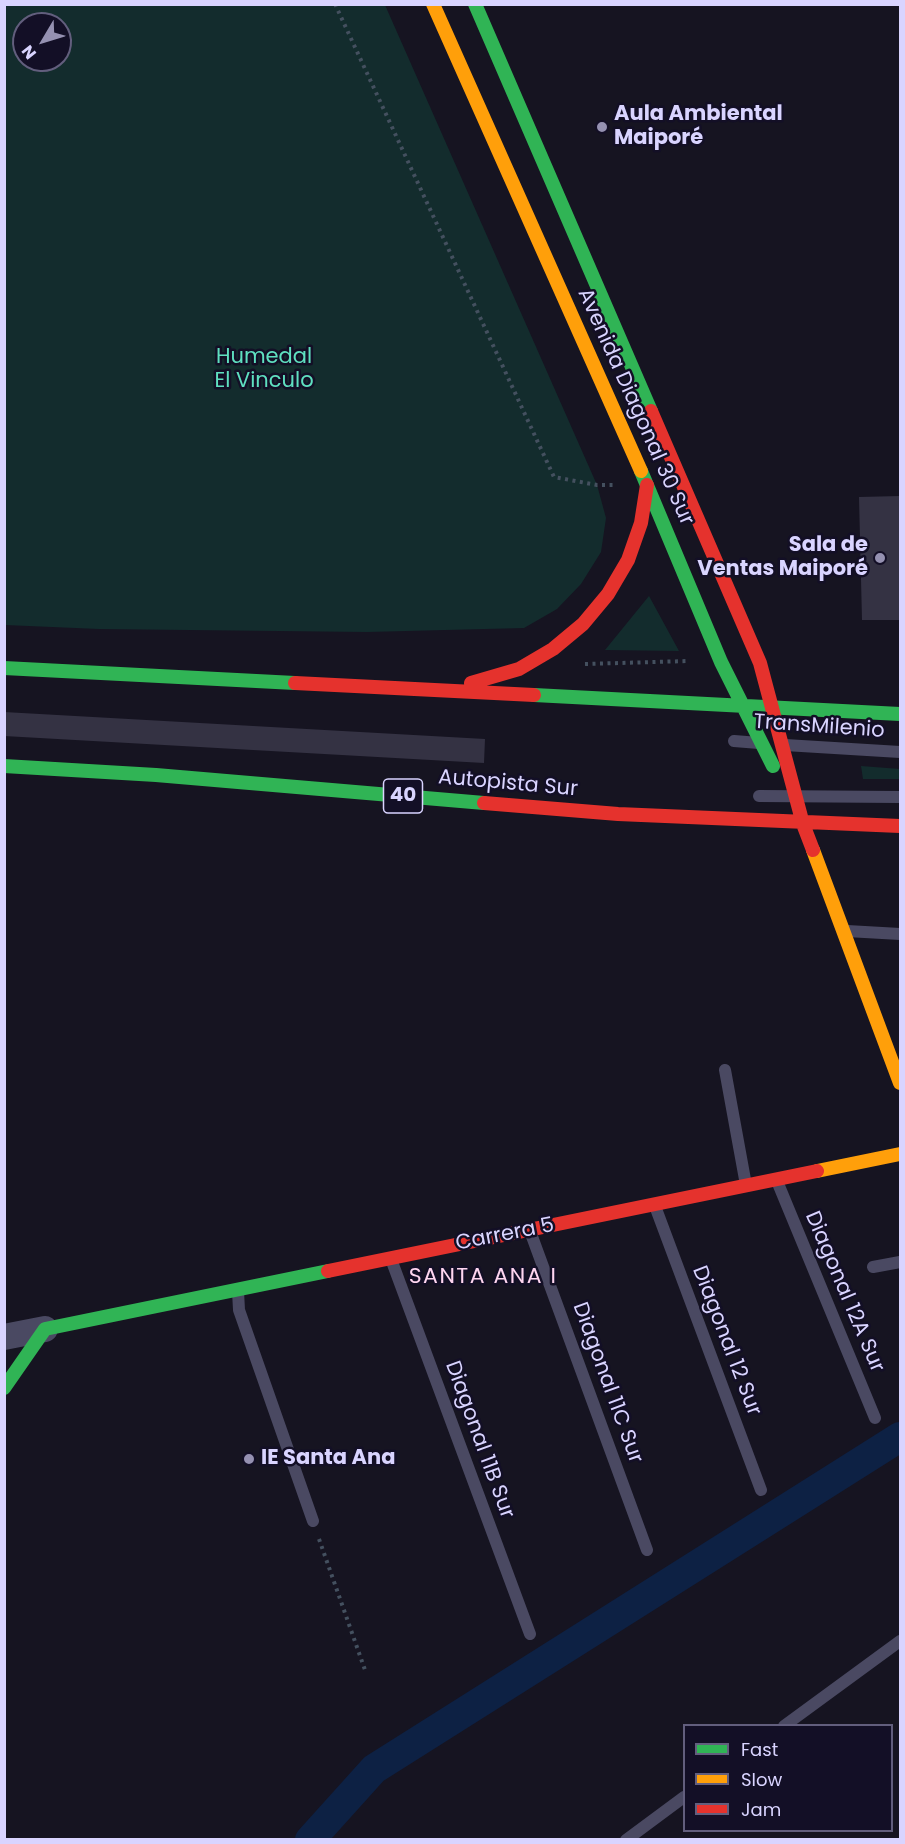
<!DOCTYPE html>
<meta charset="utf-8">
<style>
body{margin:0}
#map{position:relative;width:905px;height:1844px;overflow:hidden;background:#161421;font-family:Poppins,sans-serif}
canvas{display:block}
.frame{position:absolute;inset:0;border:6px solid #d9d4ff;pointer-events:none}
.legend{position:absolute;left:683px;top:1724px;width:210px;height:108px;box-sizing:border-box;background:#130f26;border:2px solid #625e7d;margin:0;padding:8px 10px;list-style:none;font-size:18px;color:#d9d4ff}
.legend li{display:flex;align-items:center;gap:12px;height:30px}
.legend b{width:30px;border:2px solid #625e7d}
.north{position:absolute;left:12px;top:12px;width:60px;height:60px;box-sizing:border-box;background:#130f26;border:2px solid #625e7d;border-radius:50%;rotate:232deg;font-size:16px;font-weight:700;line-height:24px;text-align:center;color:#d9d4ff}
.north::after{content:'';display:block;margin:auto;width:21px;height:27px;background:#9591b1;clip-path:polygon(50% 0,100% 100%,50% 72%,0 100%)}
</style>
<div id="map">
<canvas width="905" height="1844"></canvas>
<div class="frame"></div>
<ul class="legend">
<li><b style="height:8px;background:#30b455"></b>Fast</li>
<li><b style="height:8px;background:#ff9f0a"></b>Slow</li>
<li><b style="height:8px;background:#e5322d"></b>Jam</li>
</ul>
<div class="north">N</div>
</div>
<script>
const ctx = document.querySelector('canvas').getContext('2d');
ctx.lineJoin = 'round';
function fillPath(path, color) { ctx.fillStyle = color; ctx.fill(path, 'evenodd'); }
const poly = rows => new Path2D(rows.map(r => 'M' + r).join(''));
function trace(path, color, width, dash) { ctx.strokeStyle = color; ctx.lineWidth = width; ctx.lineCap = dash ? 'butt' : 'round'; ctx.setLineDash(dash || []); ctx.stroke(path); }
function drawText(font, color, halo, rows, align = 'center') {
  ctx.font = font + ' Poppins,sans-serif'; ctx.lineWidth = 5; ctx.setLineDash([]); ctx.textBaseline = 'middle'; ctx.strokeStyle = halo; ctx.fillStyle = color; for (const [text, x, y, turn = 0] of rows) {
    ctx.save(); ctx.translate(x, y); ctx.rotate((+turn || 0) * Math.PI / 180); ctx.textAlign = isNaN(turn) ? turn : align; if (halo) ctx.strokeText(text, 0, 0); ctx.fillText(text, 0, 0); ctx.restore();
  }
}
fillPath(poly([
 [4,5,385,5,597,485,606,518,601,552,581,584,557,609,524,628,367,632,99,629,5,625],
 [24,24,60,24,60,60,24,60],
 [649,596,679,651,605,650],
 [861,766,900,769,900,779,863,779]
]), '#132c2d');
trace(poly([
 [310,1840,374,1769,900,1437]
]), '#0d2144', 30);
fillPath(poly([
 [900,496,900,620,862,620,859,497],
 [4,712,485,739,484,763,4,736]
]), '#343243');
trace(poly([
 [335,4,554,477,597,485,613,485],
 [585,664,689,661],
 [319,1539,365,1670]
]), '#44505f', 4, [3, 4.5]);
trace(poly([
 [734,741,759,743],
 [785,745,900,752],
 [759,796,900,797],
 [847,931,900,934],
 [725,1070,746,1185],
 [777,1181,875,1418],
 [655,1206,761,1490],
 [530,1231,647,1550],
 [391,1259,530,1634],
 [873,1267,900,1262],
 [238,1291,239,1310,313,1521],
 [784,1726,900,1641],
 [626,1840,684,1797]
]), '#4a4962', 12);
trace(poly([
 [4,1337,45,1329]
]), '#4a4962', 26);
trace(poly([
 [475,4,651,411],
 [641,471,721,662,773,766],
 [4,668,295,683],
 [534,695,900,714],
 [4,766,156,775,484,803],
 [4,1388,45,1329,328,1271]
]), '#30b455', 14);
trace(poly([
 [433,4,641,471],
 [813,850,900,1083],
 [817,1171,900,1154]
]), '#ff9f0a', 14);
trace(poly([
 [651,411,760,663,803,824,813,850],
 [295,683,534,695],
 [471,683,519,669,553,649,583,624,608,594,628,560,641,523,647,485],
 [484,803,618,814,900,826],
 [328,1271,817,1171]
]), '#e5322d', 14);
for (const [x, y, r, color] of [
 [602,127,6,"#9591b1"],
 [880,558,6,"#9591b1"],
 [249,1459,6,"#9591b1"]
]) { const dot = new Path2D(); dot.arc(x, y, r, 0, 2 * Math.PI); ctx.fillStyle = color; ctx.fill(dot); trace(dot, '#130f26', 2); }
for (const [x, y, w] of [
 [403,796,39]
]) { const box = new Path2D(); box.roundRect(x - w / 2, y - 17, w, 34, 4.5); ctx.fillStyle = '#130f26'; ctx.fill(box); trace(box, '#d9d4ff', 1.5); }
drawText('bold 20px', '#d9d4ff', null, [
 ["40",403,796]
]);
drawText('bold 21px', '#d9d4ff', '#130f26', [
 ["Aula Ambiental",614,115],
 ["Maiporé",614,139],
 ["Sala de",868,546,"right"],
 ["Ventas Maiporé",868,570,"right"],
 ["IE Santa Ana",261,1459]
], 'left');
drawText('21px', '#5fe0c0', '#130f26', [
 ["Humedal",264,358],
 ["El Vinculo",264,382]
]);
drawText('21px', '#d9d4ff', '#130f26', [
 ["Avenida Diagonal 30 Sur",635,407,66],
 ["TransMilenio",819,727,4],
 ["Autopista Sur",508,784,5],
 ["Carrera 5",505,1235,-11],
 ["Diagonal 12A Sur",844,1292,67],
 ["Diagonal 12 Sur",726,1341,69],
 ["Diagonal 11C Sur",607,1383,70],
 ["Diagonal 11B Sur",479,1440,70]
]);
ctx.letterSpacing = '1.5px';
drawText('22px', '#ffd6f0', '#130f26', [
 ["SANTA ANA I",483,1277]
]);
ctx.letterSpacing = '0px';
</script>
